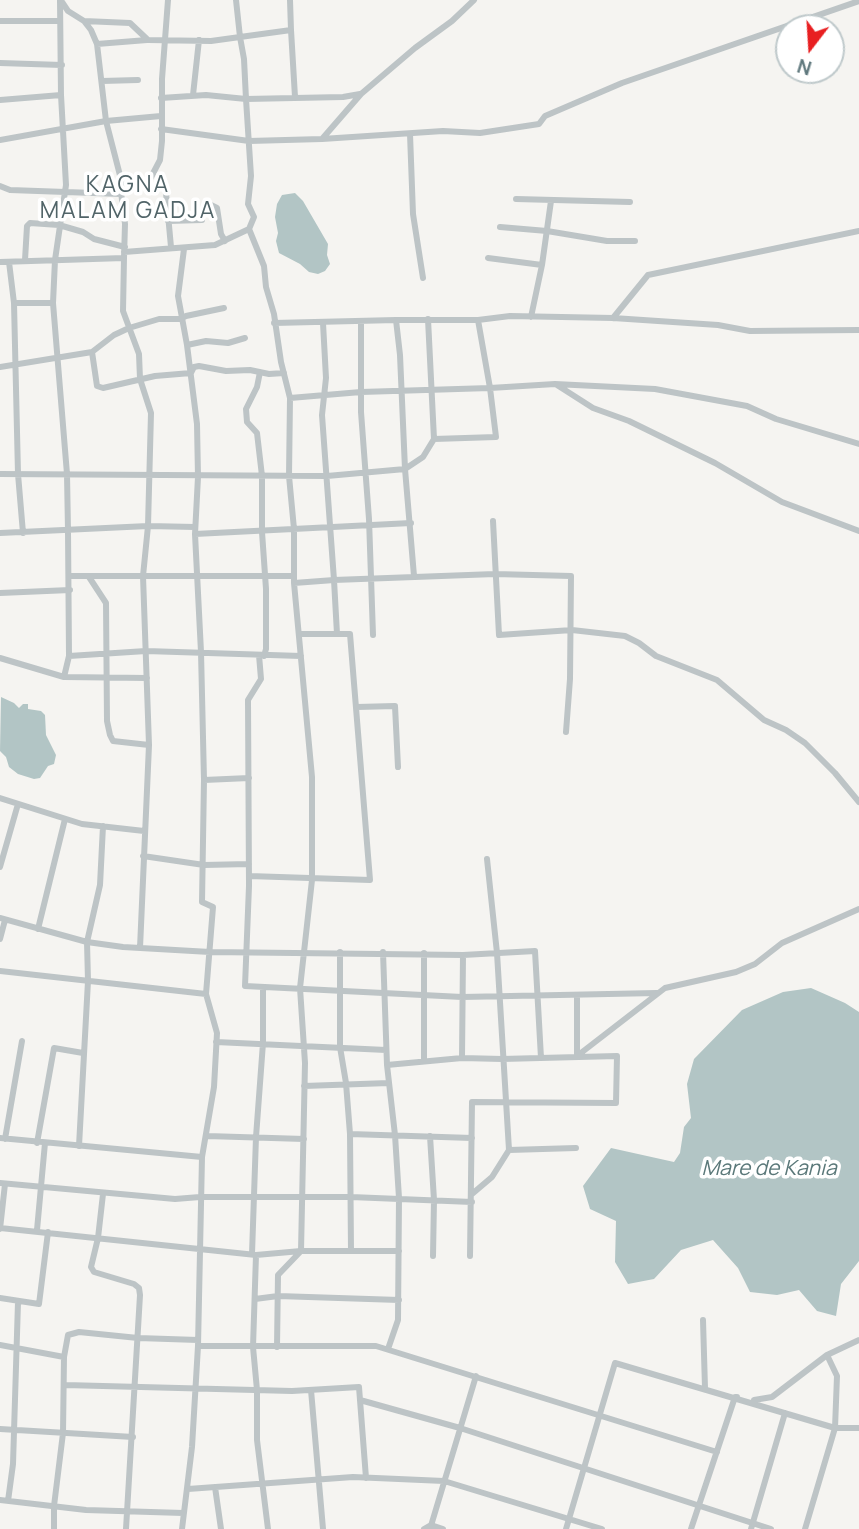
<!DOCTYPE html>
<style>
body{margin:0}
#map{position:relative;width:859px;height:1529px;overflow:hidden;background:#f5f4f1;font-family:Manrope,sans-serif}
canvas{display:block}
.north{position:absolute;left:775px;top:14px;width:70px;height:70px;box-sizing:border-box;background:#fff;border:2px solid #bfc9cb;border-radius:50%;rotate:197deg;font-size:19px;font-weight:700;line-height:28px;text-align:center;color:#5f787d}
.north::after{content:'';display:block;margin:auto;width:24px;height:32px;background:#e81f21;clip-path:polygon(50% 0,100% 100%,50% 72%,0 100%)}
</style>
<div id="map">
<canvas width="859" height="1529"></canvas>
<div class="north">N</div>
</div>
<script>
const ctx = document.querySelector('canvas').getContext('2d');
ctx.lineJoin = 'round';
function fillPath(path, color) { ctx.fillStyle = color; ctx.fill(path, 'evenodd'); }
const poly = rows => new Path2D(rows.map(r => 'M' + r).join(''));
function trace(path, color, width, dash) { ctx.strokeStyle = color; ctx.lineWidth = width; ctx.lineCap = dash ? 'butt' : 'round'; ctx.setLineDash(dash || []); ctx.stroke(path); }
function drawText(font, color, halo, rows, align = 'center') {
  ctx.font = font + ' Manrope,sans-serif'; ctx.lineWidth = 7; ctx.setLineDash([]); ctx.textBaseline = 'middle'; ctx.strokeStyle = halo; ctx.fillStyle = color; for (const [text, x, y, turn = 0] of rows) {
    ctx.save(); ctx.translate(x, y); ctx.rotate((+turn || 0) * Math.PI / 180); ctx.textAlign = isNaN(turn) ? turn : align; if (halo) ctx.strokeText(text, 0, 0); ctx.fillText(text, 0, 0); ctx.restore();
  }
}
fillPath(poly([
 [295,193,303,201,328,244,327,255,330,264,325,271,318,274,309,272,300,264,279,253,276,241,278,233,275,217,277,204,282,195],
 [1,697,14,703,19,708,23,704,28,704,28,709,41,711,45,715,46,735,56,755,54,764,48,766,40,778,34,779,18,774,9,767,6,757,0,751],
 [811,988,845,1003,859,1012,859,1261,841,1284,836,1316,817,1311,799,1290,777,1295,750,1292,738,1268,713,1240,681,1250,654,1279,628,1284,615,1262,616,1221,590,1209,583,1186,611,1148,674,1162,680,1153,684,1127,691,1118,687,1084,694,1059,742,1010,783,992]
]), '#b2c5c5');
trace(poly([
 [60,0,61,95,66,185,55,260,53,303,67,474,68,531,69,656,64,677],
 [290,0,291,30],
 [0,21,60,21],
 [84,21,130,23,148,40,211,41,240,37,236,0],
 [97,44,147,40],
 [0,63,62,65],
 [102,81,138,80],
 [193,95,199,40],
 [295,97,291,30,240,37,244,59,246,99,343,97,360,94],
 [0,100,61,95],
 [161,129,249,141,322,139,361,94,415,48,452,21,474,0],
 [410,134,413,214,423,278],
 [322,139,443,131,480,133,539,124,545,116,622,83,859,1],
 [0,140,106,121,161,116],
 [0,186,10,190,121,194],
 [123,187,148,183,160,160,162,141,162,79,168,0],
 [166,193,171,247],
 [516,199,630,202],
 [168,221,202,220,202,212,211,205,217,208,221,234,225,241],
 [500,227,547,231,607,241,635,241],
 [249,229,264,266,266,287,274,314,281,362,290,398,289,476,294,529,294,583,312,777,312,880,300,988,305,1063,301,1251,278,1275,277,1347],
 [124,252,215,245,249,229,254,217,248,204,251,176,246,99,206,95,161,98],
 [124,258,123,311,139,354,140,379,151,413,148,526,143,576,149,745,140,948],
 [488,258,542,265],
 [25,260,27,226,30,223,59,225,83,232,94,239,125,247],
 [0,262,124,258,125,224,121,192,123,187,106,121,97,44,91,30,84,21,68,11,62,2],
 [9,262,14,303,18,474,23,533],
 [14,303,53,303],
 [531,317,542,265,551,201],
 [613,318,648,275,859,231],
 [428,319,434,439],
 [478,320,510,316,613,318,718,325,750,331,859,330],
 [361,321,361,412,369,519,373,635],
 [274,323,396,320,400,355,405,469,414,576],
 [187,345,206,341,228,343,245,338],
 [92,352,97,386,103,388,155,376,191,373,194,367,199,366,226,371,250,370,269,374,284,373],
 [0,367,92,352,114,335,129,328,159,319,181,319,186,316,224,308],
 [260,372,257,387,246,409,247,422,257,433,262,476,262,532,266,589,266,649,264,656],
 [557,385,593,408,629,421,715,463,782,502,859,531],
 [290,398,361,392,490,388,478,320,396,320],
 [0,474,327,476,405,469,423,457,434,439,496,437,490,388,555,384,655,389,747,406,776,419,859,444],
 [493,521,499,635,572,630,625,636,639,643,656,656,717,680,764,720,786,730,805,743,835,773,859,802],
 [0,533,148,526,195,527],
 [195,534,411,523],
 [70,576,294,576],
 [89,577,106,603,107,721,110,735,113,741,149,745],
 [294,583,334,580,322,415,326,378,323,323],
 [0,593,70,590],
 [337,634,334,580,495,574,571,576,570,679,566,732],
 [259,655,261,679,248,700,249,886,245,986,462,997,657,993],
 [69,656,146,651,301,656],
 [0,658,64,677,147,678],
 [357,707,395,706,398,767],
 [204,780,249,778],
 [0,798,82,824,144,831],
 [143,856,204,865,249,864],
 [487,859,497,953,509,1150],
 [0,867,18,804],
 [249,876,370,880,350,634,299,634],
 [0,918,87,942,123,947,210,952,463,955,535,951,541,1058],
 [38,929,65,819],
 [0,939,5,920],
 [340,952,340,1047,346,1083,350,1134,351,1251],
 [383,952,387,1065,395,1135,399,1198,398,1320,388,1349],
 [0,971,206,994],
 [577,995,577,1056],
 [216,1042,386,1050],
 [577,1056,665,988,736,972,755,964,782,943,859,909],
 [462,1058,463,955],
 [424,1061,424,953],
 [387,1065,462,1058,502,1059,617,1056,616,1103,472,1102,470,1256],
 [304,1086,389,1083],
 [350,1134,472,1138],
 [207,1136,304,1139],
 [430,1136,434,1200,433,1256],
 [0,1138,202,1157],
 [5,1139,22,1041],
 [37,1143,54,1048,83,1053],
 [79,1146,88,981,87,942,100,885,103,826],
 [0,1183,175,1199,200,1197,351,1197,472,1202],
 [103,1194,98,1238,91,1267,94,1272,134,1284,139,1288,140,1295,126,1529],
 [472,1194,492,1177,509,1150,576,1148],
 [0,1228,256,1255,301,1251,399,1251],
 [0,1229,5,1184],
 [37,1230,45,1143],
 [252,1254,256,1137,263,1043,263,987],
 [256,1255,253,1347,257,1390,257,1440,268,1529],
 [0,1298,39,1304,48,1232],
 [255,1299,278,1296,399,1300],
 [703,1320,705,1388],
 [0,1345,64,1357],
 [198,1346,376,1346,717,1452],
 [65,1385,292,1391,359,1387,366,1478],
 [311,1390,323,1529],
 [360,1400,460,1428,771,1529],
 [754,1400,772,1397,827,1355],
 [0,1429,133,1437],
 [215,1487,221,1529],
 [188,1489,353,1477,444,1481,602,1529],
 [0,1500,86,1510,183,1513],
 [8,1501,13,1464,18,1302],
 [54,1529,54,1506,63,1433,64,1357,68,1335,79,1332,138,1338,198,1340],
 [182,1529,192,1447,198,1346,202,1157,214,1087,217,1033,206,994,213,907,202,902,204,780,201,652,195,534,198,477,197,424,187,345,178,296,184,249],
 [424,1529,431,1525,443,1529],
 [430,1529,476,1376],
 [566,1529,615,1363,835,1428,859,1428],
 [691,1529,735,1397,737,1397],
 [751,1529,785,1413],
 [805,1529,835,1428,837,1376,827,1355,859,1340]
]), '#bdc4c6', 6);
drawText('italic 21px', '#5a7879', '#fff', [
 ["Mare de Kania",769,1169]
]);
ctx.letterSpacing = '2px';
drawText('23px', '#516468', '#fff', [
 ["KAGNA",128,186],
 ["MALAM GADJA",128,212]
]);
ctx.letterSpacing = '0px';
</script>
